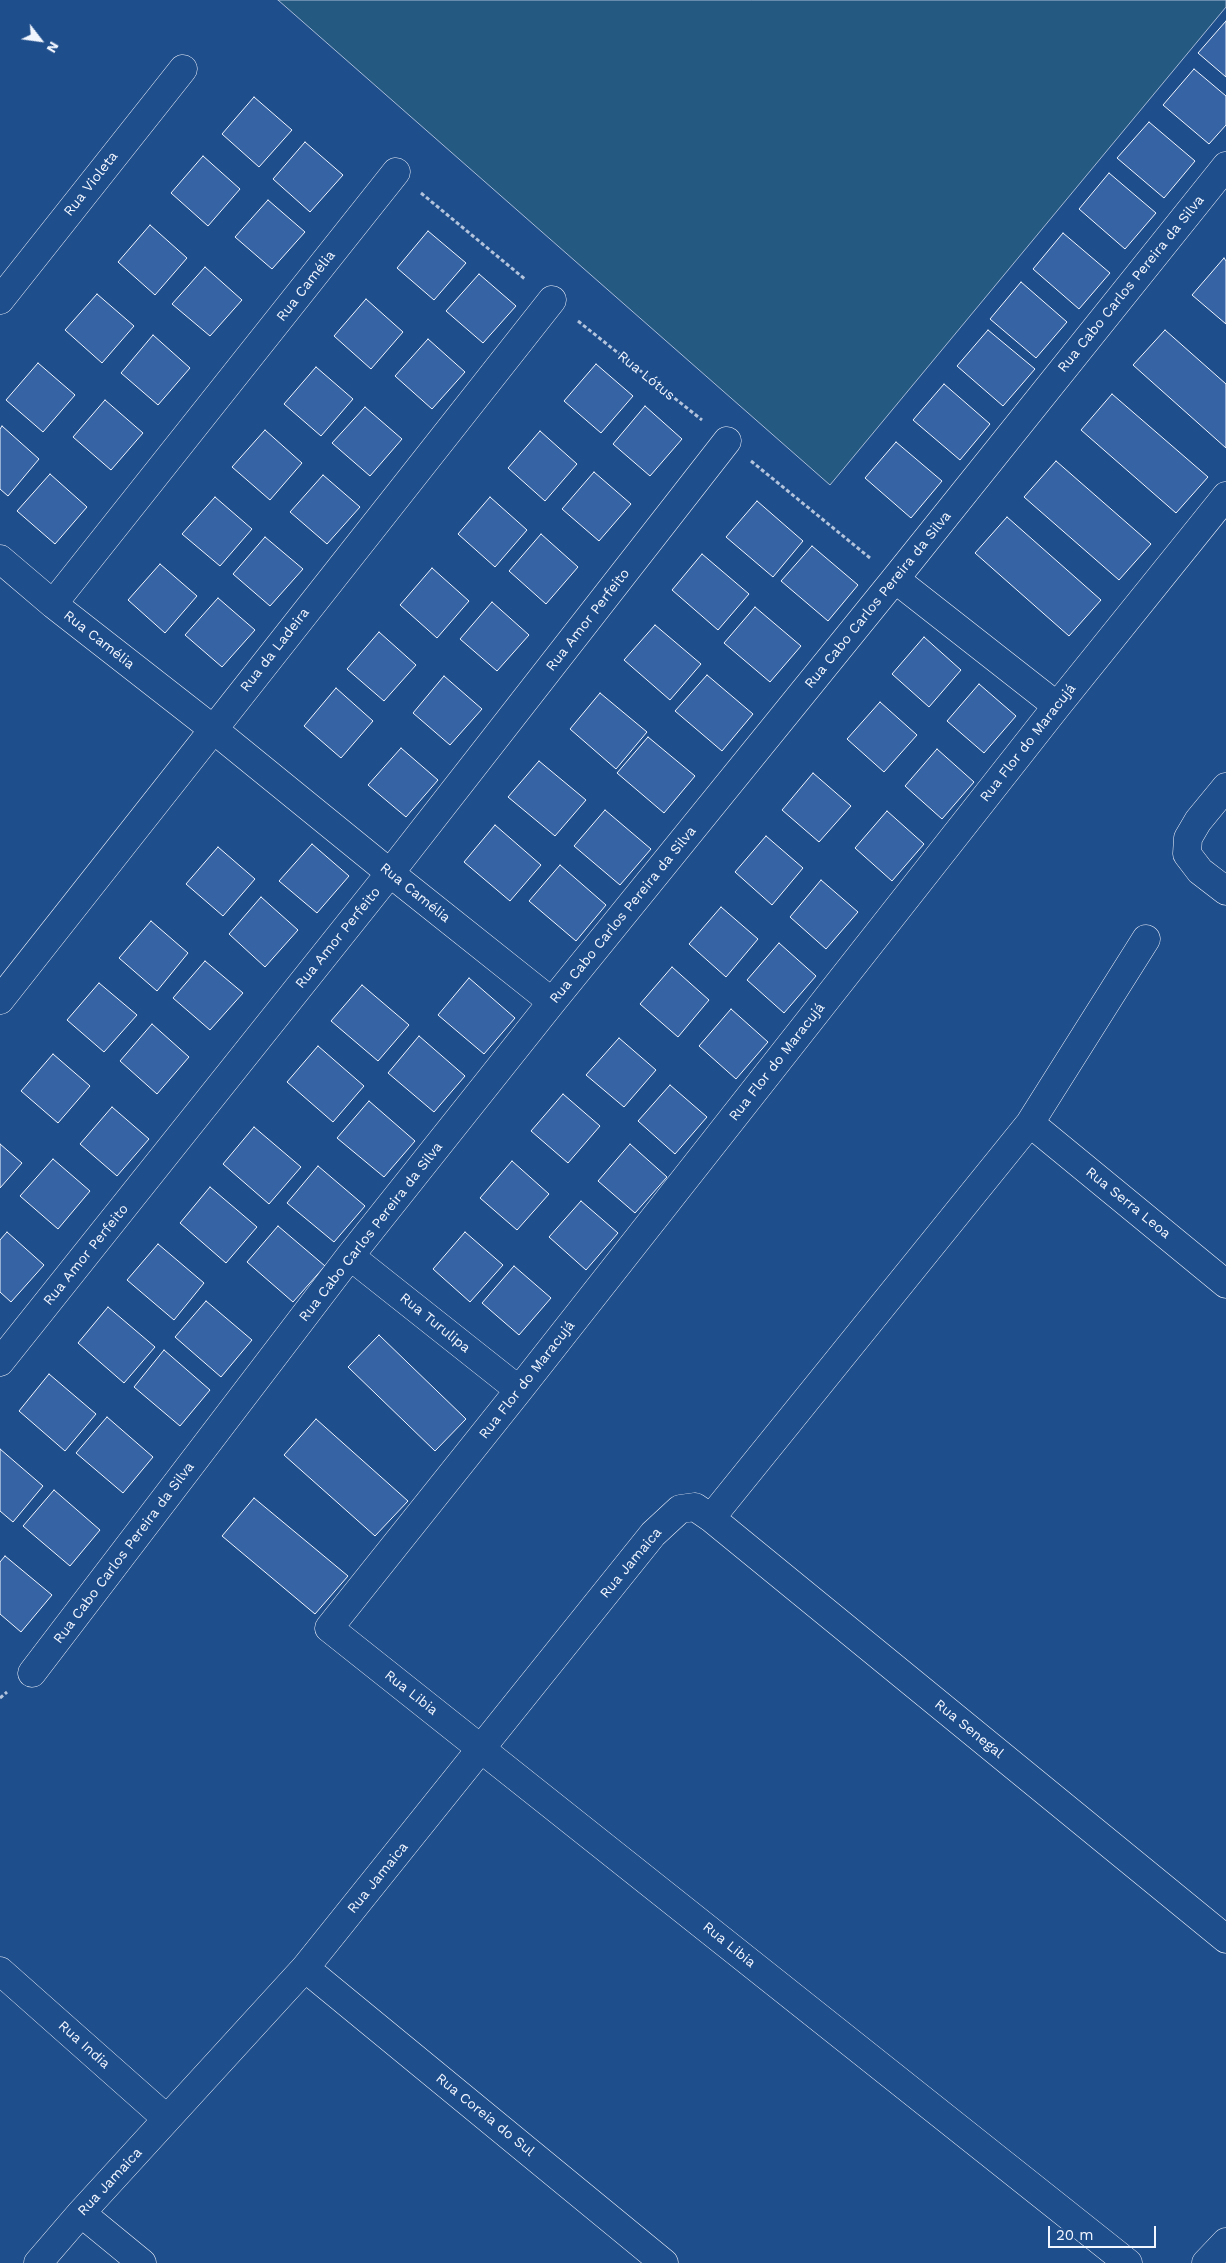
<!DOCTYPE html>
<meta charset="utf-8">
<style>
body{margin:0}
#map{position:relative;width:1226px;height:2263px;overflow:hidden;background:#1f4e8c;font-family:"Work Sans",sans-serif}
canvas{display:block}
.north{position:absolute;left:15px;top:15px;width:50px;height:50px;-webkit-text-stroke:4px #1f4e8c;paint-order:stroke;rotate:120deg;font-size:14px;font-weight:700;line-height:20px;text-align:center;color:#f2f6ff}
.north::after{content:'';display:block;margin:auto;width:18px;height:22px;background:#f2f6ff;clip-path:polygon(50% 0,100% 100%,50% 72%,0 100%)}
.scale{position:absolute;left:1048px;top:2226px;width:108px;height:22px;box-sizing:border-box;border:2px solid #f2f6ff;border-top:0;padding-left:6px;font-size:15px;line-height:18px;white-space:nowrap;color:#f2f6ff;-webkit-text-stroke:4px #1f4e8c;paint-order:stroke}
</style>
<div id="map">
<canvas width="1226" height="2263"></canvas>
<div class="north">N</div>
<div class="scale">20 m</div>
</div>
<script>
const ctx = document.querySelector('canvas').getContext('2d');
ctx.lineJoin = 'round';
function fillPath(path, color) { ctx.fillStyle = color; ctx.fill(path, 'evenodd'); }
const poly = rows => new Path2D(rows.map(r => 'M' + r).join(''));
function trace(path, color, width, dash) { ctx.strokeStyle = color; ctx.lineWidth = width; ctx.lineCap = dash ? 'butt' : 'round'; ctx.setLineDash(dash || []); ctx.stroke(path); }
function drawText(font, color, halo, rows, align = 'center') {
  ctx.font = font + ' "Work Sans",sans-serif'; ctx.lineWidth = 4; ctx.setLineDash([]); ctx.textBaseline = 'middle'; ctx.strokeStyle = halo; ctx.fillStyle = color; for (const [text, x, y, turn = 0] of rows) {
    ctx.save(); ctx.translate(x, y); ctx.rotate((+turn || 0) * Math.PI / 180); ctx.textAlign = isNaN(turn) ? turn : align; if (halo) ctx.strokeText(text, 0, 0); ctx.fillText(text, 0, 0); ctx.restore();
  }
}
const green = poly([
 [278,0,1226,0,1226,7,830,485,278,0]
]);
fillPath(green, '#245a82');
trace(green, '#a8bbd7', 1);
const building = poly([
 [1226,21,1226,77,1198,53,1226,21],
 [1194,69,1226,96,1226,125,1209,144,1163,105,1194,69],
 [254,97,292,130,259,167,222,134,254,97],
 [1149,122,1195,161,1164,198,1117,158,1149,122],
 [305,142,343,175,310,212,273,179,305,142],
 [203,156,240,189,208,226,171,193,203,156],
 [1109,173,1156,213,1125,249,1079,209,1109,173],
 [268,200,305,232,272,269,235,237,268,200],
 [150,225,187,258,155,295,118,262,150,225],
 [428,231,466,263,434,300,397,268,428,231],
 [1063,233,1110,273,1079,309,1033,269,1063,233],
 [1224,258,1226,261,1226,324,1192,295,1224,258],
 [205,267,242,300,210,336,172,304,205,267],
 [479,274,516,306,483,343,446,311,479,274],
 [1021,282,1067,322,1036,358,990,319,1021,282],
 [97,294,134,326,102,363,65,330,97,294],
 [366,299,403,332,371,369,334,336,366,299],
 [988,330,1035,369,1003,406,957,366,988,330],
 [1165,330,1226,384,1226,448,1133,365,1165,330],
 [153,335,190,368,158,405,121,373,153,335],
 [428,339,465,372,432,409,395,376,428,339],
 [38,363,75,395,43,432,6,400,38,363],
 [596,364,633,396,601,433,564,401,596,364],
 [316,367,353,399,321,436,284,404,316,367],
 [944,384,990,424,960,460,913,420,944,384],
 [1112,394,1208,477,1176,513,1081,430,1112,394],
 [105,400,143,433,111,470,73,437,105,400],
 [645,406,682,439,650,476,613,444,645,406],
 [365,407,402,439,370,476,332,443,365,407],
 [2,426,39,459,8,496,0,489,0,429,2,426],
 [265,430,302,463,270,500,232,467,265,430],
 [540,431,577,464,545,501,508,468,540,431],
 [896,442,942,481,911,518,865,478,896,442],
 [1056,461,1151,544,1119,580,1024,497,1056,461],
 [594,472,631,504,599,541,562,509,594,472],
 [50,474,87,507,55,544,17,511,50,474],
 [323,475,360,507,327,544,290,512,323,475],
 [215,497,252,529,220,566,182,534,215,497],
 [490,497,527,530,495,567,458,534,490,497],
 [757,501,803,541,773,577,726,537,757,501],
 [1007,517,1101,600,1069,636,975,553,1007,517],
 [541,534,578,567,546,604,509,571,541,534],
 [265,537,303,569,270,606,233,574,265,537],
 [812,546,858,585,828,621,781,581,812,546],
 [702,554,749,594,718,630,672,590,702,554],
 [160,564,197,596,165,633,128,600,160,564],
 [432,568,469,601,437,638,400,605,432,568],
 [218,598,255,630,222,667,185,635,218,598],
 [492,602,529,635,497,671,460,639,492,602],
 [755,607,801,646,770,682,724,643,755,607],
 [655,625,701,664,670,700,624,660,655,625],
 [379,632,416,665,384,701,347,669,379,632],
 [924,637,961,670,929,707,892,674,924,637],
 [707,675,753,714,722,751,675,711,707,675],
 [444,676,482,709,450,745,413,713,444,676],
 [979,684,1016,716,984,753,947,721,979,684],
 [336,688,373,721,341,758,304,726,336,688],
 [600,693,647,732,616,769,570,729,600,693],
 [880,702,917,735,884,772,847,739,880,702],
 [648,737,695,776,664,813,617,773,648,737],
 [401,748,438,780,406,817,368,785,401,748],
 [937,749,974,782,942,819,905,786,937,749],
 [539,761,586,800,555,836,508,797,539,761],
 [813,773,851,806,819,842,782,810,813,773],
 [605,810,651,849,620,885,574,846,605,810],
 [887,811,924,844,892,881,855,848,887,811],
 [495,825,541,865,510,901,464,862,495,825],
 [766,836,803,868,772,905,735,872,766,836],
 [312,844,349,876,317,913,279,881,312,844],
 [218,847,255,879,223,916,186,884,218,847],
 [560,865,606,905,576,941,529,901,560,865],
 [821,880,858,912,826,949,790,917,821,880],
 [261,897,298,930,265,967,229,934,261,897],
 [721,907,758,939,726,977,689,944,721,907],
 [151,921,188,953,157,991,119,958,151,921],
 [779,943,816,976,784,1013,747,980,779,943],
 [205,961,243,993,210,1030,173,998,205,961],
 [672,967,709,1000,678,1037,640,1004,672,967],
 [469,978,515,1018,484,1054,438,1015,469,978],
 [99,983,137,1015,104,1052,67,1020,99,983],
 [362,985,409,1025,378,1061,331,1021,362,985],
 [731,1009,768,1042,736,1079,699,1046,731,1009],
 [152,1024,189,1057,157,1094,120,1061,152,1024],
 [419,1036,465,1076,434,1112,388,1073,419,1036],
 [619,1038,656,1070,624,1107,586,1075,619,1038],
 [318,1046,364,1086,333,1122,287,1082,318,1046],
 [53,1054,90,1086,58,1123,21,1091,53,1054],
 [670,1085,707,1117,675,1154,638,1121,670,1085],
 [563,1094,600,1126,568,1163,531,1131,563,1094],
 [369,1101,415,1141,384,1177,337,1138,369,1101],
 [112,1107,149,1139,117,1176,80,1144,112,1107],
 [254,1127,301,1167,269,1204,223,1164,254,1127],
 [0,1144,22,1163,0,1188,0,1144],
 [630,1144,667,1177,635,1213,598,1181,630,1144],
 [53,1159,90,1191,58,1229,20,1196,53,1159],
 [512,1161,549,1194,517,1230,480,1198,512,1161],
 [318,1166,365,1206,334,1242,287,1203,318,1166],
 [210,1187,257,1227,226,1263,180,1223,210,1187],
 [581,1201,618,1233,586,1270,549,1237,581,1201],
 [278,1226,325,1266,293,1302,247,1262,278,1226],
 [7,1232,44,1265,11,1302,0,1292,0,1240,7,1232],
 [465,1232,503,1265,470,1302,433,1269,465,1232],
 [158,1244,204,1283,174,1320,127,1280,158,1244],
 [514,1266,551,1298,519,1335,482,1303,514,1266],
 [206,1301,252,1340,221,1377,175,1337,206,1301],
 [108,1307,155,1347,124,1383,78,1343,108,1307],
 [379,1335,466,1419,435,1451,348,1367,379,1335],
 [164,1350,210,1390,180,1426,134,1387,164,1350],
 [49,1374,96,1414,65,1451,19,1411,49,1374],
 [107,1417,153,1457,123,1493,76,1453,107,1417],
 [316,1419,408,1501,375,1536,284,1455,316,1419],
 [0,1449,43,1486,13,1522,0,1511,0,1449],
 [54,1490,100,1530,70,1566,23,1526,54,1490],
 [254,1498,348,1576,315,1614,222,1536,254,1498],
 [5,1556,52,1595,21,1632,0,1614,0,1562,5,1556]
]);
fillPath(building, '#3563a3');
trace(building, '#f2f6ff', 1);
const minor = poly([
 [396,172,53,604,213,729,390,873,552,1002],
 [0,300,183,69],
 [0,559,53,604],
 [895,579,1057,706],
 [1226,787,1198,821,1188,838,1187,854,1200,871,1226,891],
 [0,1000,552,300],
 [1030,1123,1226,1284],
 [350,1256,519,1390],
 [0,1362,390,873,727,441],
 [711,1518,1030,1123,1146,939],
 [32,1673,350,1256,552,1002,895,579,1226,166],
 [305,1968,664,2263],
 [0,1971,167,2119],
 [81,2213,142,2263],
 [38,2263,81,2213,305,1968,653,1534,680,1509,695,1507,711,1518,1226,1939],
 [1128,2263,329,1628,519,1390,1057,706,1226,496],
 [1206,2263,1226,2242]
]);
trace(minor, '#f2f6ff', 29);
trace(poly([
 [421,193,526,280],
 [578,321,702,420],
 [751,461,870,558],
 [0,1698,7,1692]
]), '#b3c4dc', 3, [4, 2.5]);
trace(minor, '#1f4e8c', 28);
drawText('14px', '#f2f6ff', '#1f4e8c', [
 ["Rua Violeta",91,184,-52],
 ["Rua Cabo Carlos Pereira da Silva",1131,284,-51],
 ["Rua Camélia",306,286,-52],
 ["Rua Lótus",646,376,39],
 ["Rua Cabo Carlos Pereira da Silva",878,600,-51],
 ["Rua Amor Perfeito",588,620,-52],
 ["Rua Camélia",99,640,38],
 ["Rua da Ladeira",275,650,-52],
 ["Rua Flor do Maracujá",1028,743,-52],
 ["Rua Camélia",415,893,39],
 ["Rua Cabo Carlos Pereira da Silva",623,915,-51],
 ["Rua Amor Perfeito",338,938,-51],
 ["Rua Flor do Maracujá",777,1062,-52],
 ["Rua Serra Leoa",1128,1203,39],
 ["Rua Cabo Carlos Pereira da Silva",371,1232,-52],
 ["Rua Amor Perfeito",86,1255,-51],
 ["Rua Turulipa",435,1323,39],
 ["Rua Flor do Maracujá",527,1380,-52],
 ["Rua Cabo Carlos Pereira da Silva",124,1553,-53],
 ["Rua Jamaica",631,1563,-50],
 ["Rua Libia",411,1693,38],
 ["Rua Senegal",969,1729,39],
 ["Rua Jamaica",378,1878,-51],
 ["Rua Libia",729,1945,39],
 ["Rua India",84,2045,42],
 ["Rua Coreia do Sul",485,2115,39],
 ["Rua Jamaica",110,2182,-47]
]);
</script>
